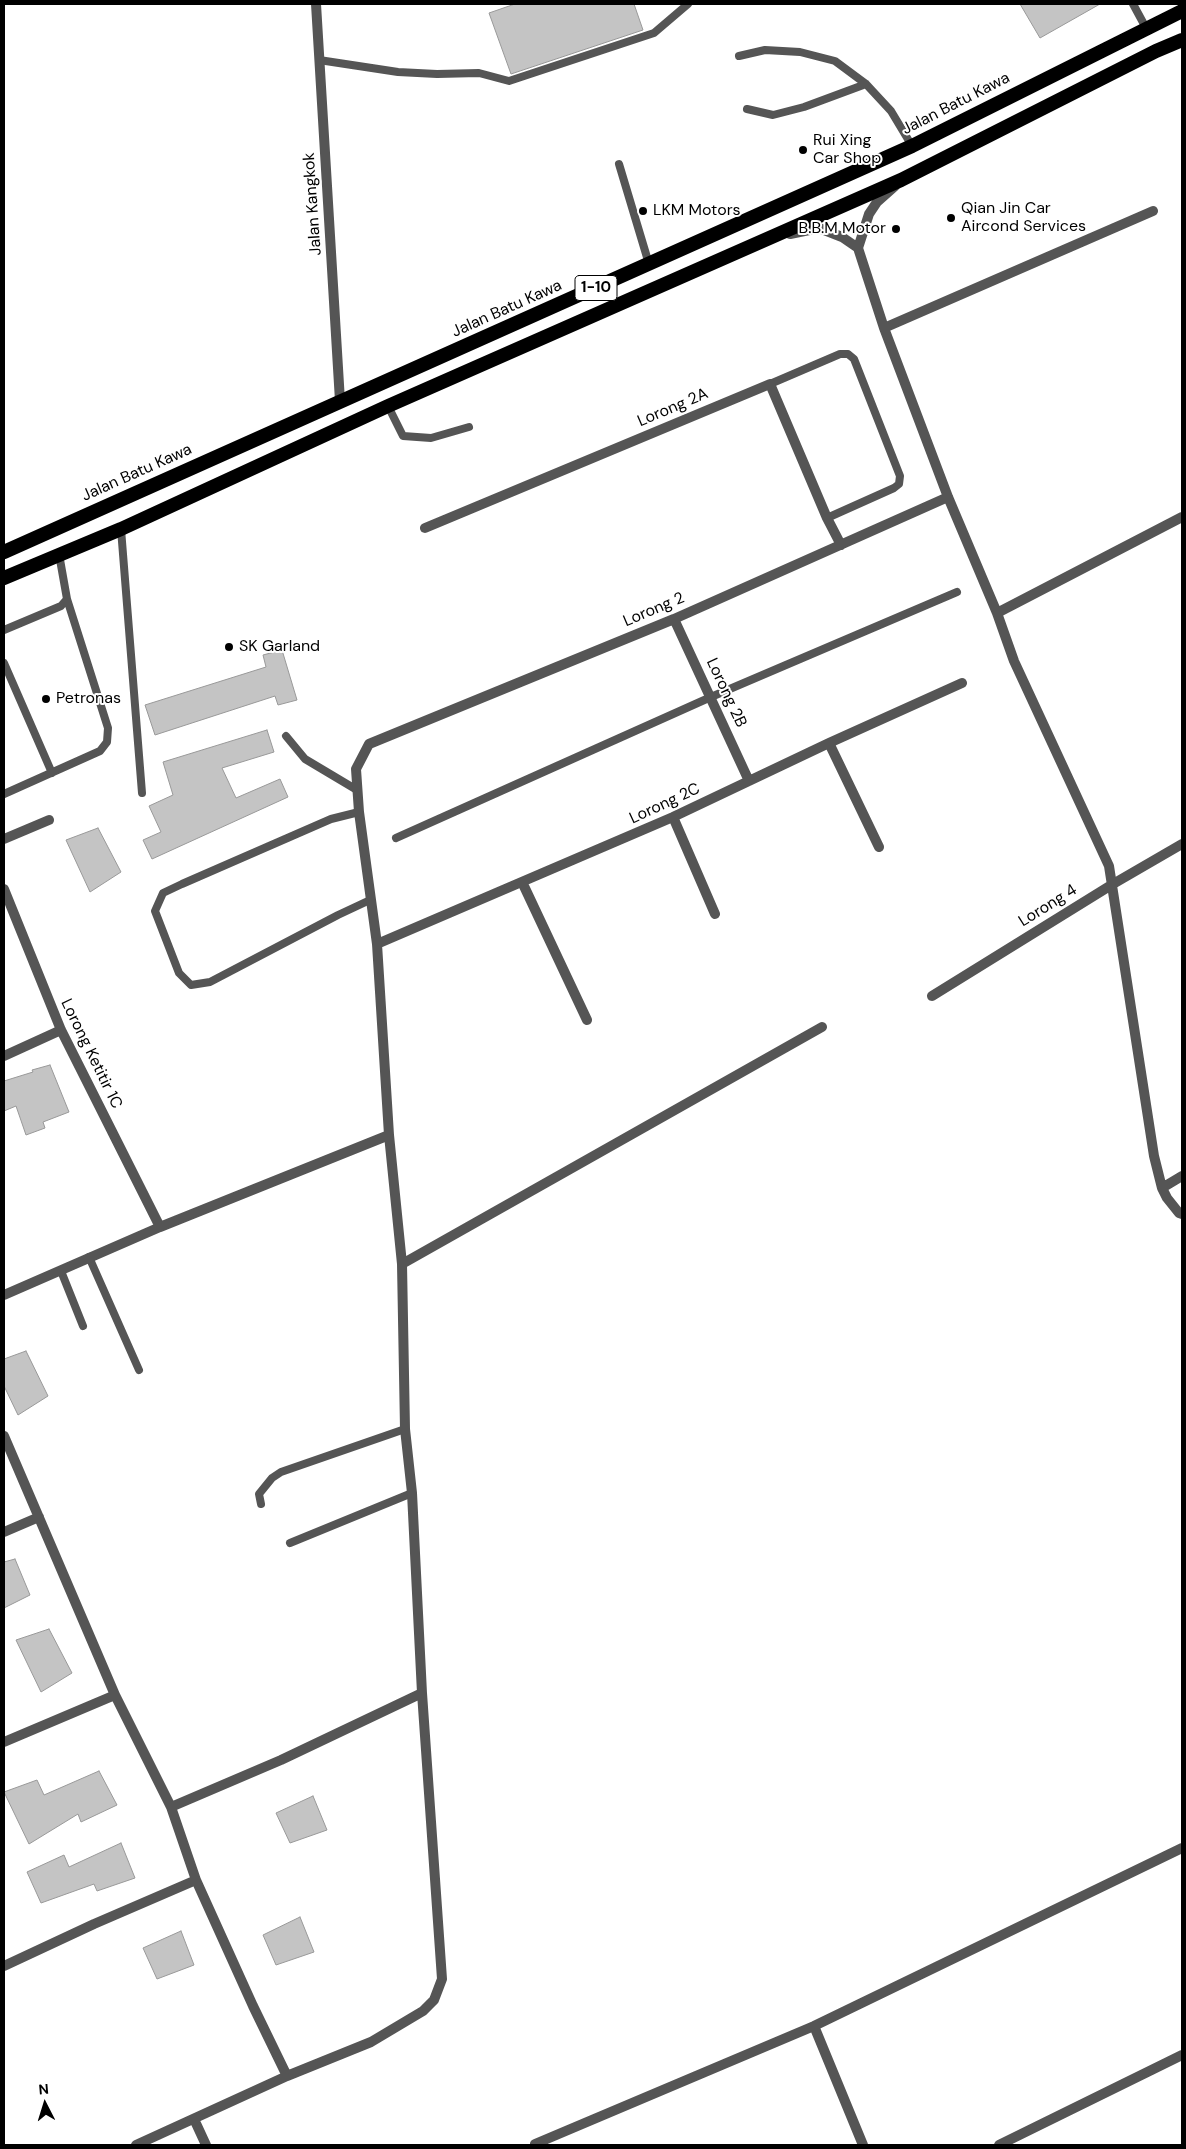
<!DOCTYPE html>
<style>
body{margin:0}
#map{position:relative;width:1186px;height:2149px;overflow:hidden;background:#fff;font-family:"DM Sans",sans-serif}
canvas{display:block}
.frame{position:absolute;inset:0;border:5px solid #000;pointer-events:none}
.north{position:absolute;left:20px;top:2079px;width:50px;height:50px;-webkit-text-stroke:4px #fff;paint-order:stroke;rotate:355deg;font-size:14px;font-weight:700;line-height:20px;text-align:center;color:#000}
.north::after{content:'';display:block;margin:auto;width:18px;height:22px;background:#000;clip-path:polygon(50% 0,100% 100%,50% 72%,0 100%)}
</style>
<div id="map">
<canvas width="1186" height="2149"></canvas>
<div class="frame"></div>
<div class="north">N</div>
</div>
<script>
const ctx = document.querySelector('canvas').getContext('2d');
ctx.lineJoin = 'round';
function fillPath(path, color) { ctx.fillStyle = color; ctx.fill(path, 'evenodd'); }
const poly = rows => new Path2D(rows.map(r => 'M' + r).join(''));
function trace(path, color, width, dash) { ctx.strokeStyle = color; ctx.lineWidth = width; ctx.lineCap = dash ? 'butt' : 'round'; ctx.setLineDash(dash || []); ctx.stroke(path); }
function drawText(font, color, halo, rows, align = 'center') {
  ctx.font = font + ' "DM Sans",sans-serif'; ctx.lineWidth = 4; ctx.setLineDash([]); ctx.textBaseline = 'middle'; ctx.strokeStyle = halo; ctx.fillStyle = color; for (const [text, x, y, turn = 0] of rows) {
    ctx.save(); ctx.translate(x, y); ctx.rotate((+turn || 0) * Math.PI / 180); ctx.textAlign = isNaN(turn) ? turn : align; if (halo) ctx.strokeText(text, 0, 0); ctx.fillText(text, 0, 0); ctx.restore();
  }
}
const building = poly([
 [515,4,634,4,643,30,511,74,489,13,515,4],
 [1020,4,1100,4,1040,38,1020,4],
 [282,650,297,700,278,705,275,696,155,735,145,705,266,667,263,655,282,650],
 [267,730,274,752,222,768,236,798,280,779,288,797,152,859,143,840,161,832,149,806,173,795,163,762,267,730],
 [98,828,121,872,90,892,66,840,98,828],
 [50,1065,69,1112,43,1122,45,1128,26,1135,16,1106,4,1111,4,1081,33,1072,32,1070,50,1065],
 [26,1351,48,1396,18,1415,4,1386,4,1359,26,1351],
 [15,1559,30,1595,4,1608,4,1562,15,1559],
 [49,1629,72,1673,41,1692,16,1640,49,1629],
 [99,1771,117,1805,81,1822,78,1814,29,1844,4,1792,37,1780,44,1795,99,1771],
 [313,1796,327,1830,290,1843,276,1813,313,1796],
 [121,1843,135,1878,97,1891,94,1884,41,1903,27,1872,64,1855,69,1867,121,1843],
 [300,1917,314,1952,276,1965,263,1935,300,1917],
 [181,1931,194,1965,157,1979,143,1948,181,1931]
]);
fillPath(building, '#c4c4c4');
trace(building, '#999', 1);
trace(poly([
 [1133,4,1146,28],
 [739,56,765,50,800,52,835,61,866,84,891,111,912,146],
 [319,60,398,72,437,74,479,73,509,81,654,33,688,4],
 [747,109,773,115,804,107,866,84],
 [619,164,649,264],
 [770,384,840,354,848,354,854,359,900,476,899,484,894,488,827,518],
 [388,406,403,436,431,438,469,427],
 [121,529,142,793],
 [4,630,61,606,67,599,59,554],
 [4,663,52,773],
 [286,736,305,759,357,790],
 [4,794,100,751,107,742,108,728,67,599],
 [359,812,331,819,182,884,163,893,155,911,179,973,191,985,210,982,338,915,370,900],
 [396,838,711,697,957,592],
 [89,1257,139,1370],
 [61,1271,83,1326],
 [261,1504,259,1494,272,1478,281,1472,405,1429],
 [290,1543,412,1493]
]), '#555', 8);
trace(poly([
 [316,4,340,401],
 [895,186,877,202,869,214,858,248,884,328,948,497,997,613,1014,661,1109,866,1154,1156,1162,1188,1182,1176],
 [790,234,819,228,842,237,858,248],
 [884,328,1153,211],
 [425,528,770,384,827,518,841,545],
 [997,613,1182,517],
 [674,619,749,781],
 [829,743,879,847],
 [673,817,715,914],
 [4,839,49,820],
 [523,884,587,1020],
 [4,889,61,1030,160,1227],
 [377,944,673,817,829,743,962,683],
 [932,996,1113,884,1182,844],
 [4,1056,61,1030],
 [1162,1188,1167,1198,1179,1213,1182,1214],
 [402,1264,822,1027],
 [4,1295,160,1227,389,1135],
 [4,1436,115,1695,171,1807,196,1880,253,2006,287,2076],
 [4,1532,39,1517],
 [4,1742,115,1695],
 [171,1807,281,1760,422,1693],
 [4,1966,94,1924,196,1880],
 [814,2026,863,2145],
 [194,2119,206,2145],
 [535,2144,814,2026,1182,1848],
 [136,2145,287,2076,371,2042,423,2011,434,2000,442,1979,422,1693,412,1493,405,1429,402,1264,389,1135,377,944,359,812,356,769,369,744,674,619,948,497],
 [999,2145,1182,2055]
]), '#555', 10);
trace(poly([
 [4,552,912,146,1182,11],
 [4,578,121,529,388,406,901,180,1156,51,1182,40]
]), '#000', 14);
for (const [x, y, r, color] of [
 [803,150,5,"#000"],
 [643,211,5,"#000"],
 [951,218,5,"#000"],
 [896,229,5,"#000"],
 [229,647,5,"#000"],
 [46,699,5,"#000"]
]) { const dot = new Path2D(); dot.arc(x, y, r, 0, 2 * Math.PI); ctx.fillStyle = color; ctx.fill(dot); trace(dot, '#fff', 2); }
for (const [x, y, w] of [
 [596,288,42]
]) { const box = new Path2D(); box.roundRect(x - w / 2, y - 12.5, w, 25, 4); ctx.fillStyle = '#fff'; ctx.fill(box); trace(box, '#000', 1); }
drawText('bold 15px', '#000', null, [
 ["1-10",596,288]
]);
drawText('16px', '#000', '#fff', [
 ["Jalan Batu Kawa",956,104,-27],
 ["Jalan Kangkok",313,204,-94],
 ["Jalan Batu Kawa",507,309,-24],
 ["Lorong 2A",673,408,-23],
 ["Jalan Batu Kawa",137,473,-24],
 ["Lorong 2",654,610,-23],
 ["Lorong 2B",726,693,65],
 ["Lorong 2C",665,804,-25],
 ["Lorong 4",1048,906,-32],
 ["Lorong Ketitir 1C",91,1054,64]
]);
drawText('16px', '#000', '#fff', [
 ["Rui Xing",813,141],
 ["Car Shop",813,159],
 ["Qian Jin Car",961,209],
 ["Aircond Services",961,227],
 ["LKM Motors",653,211],
 ["B.B.M Motor",886,229,"right"],
 ["SK Garland",239,647],
 ["Petronas",56,699]
], 'left');
</script>
